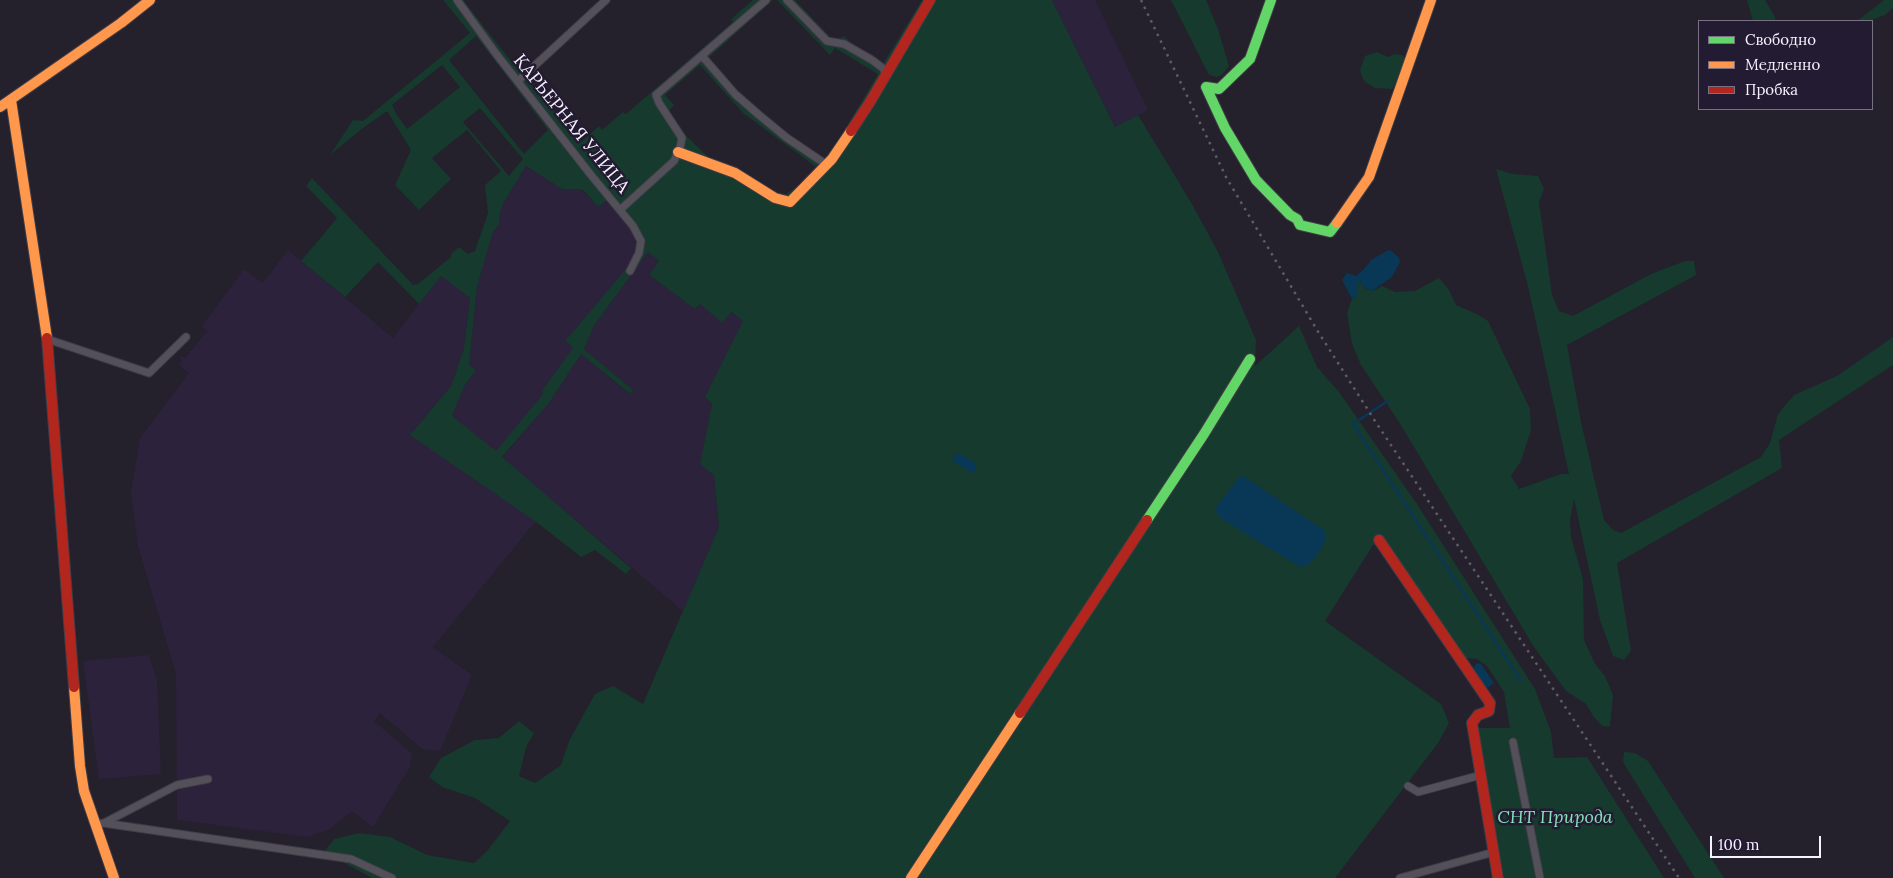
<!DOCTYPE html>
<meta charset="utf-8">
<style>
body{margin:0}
#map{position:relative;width:1893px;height:878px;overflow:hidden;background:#24202c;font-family:Lora,serif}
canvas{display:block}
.legend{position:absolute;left:1698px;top:20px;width:175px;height:90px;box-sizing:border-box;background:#231b31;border:1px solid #787183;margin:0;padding:6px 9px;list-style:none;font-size:15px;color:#f7f2ff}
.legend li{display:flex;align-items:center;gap:10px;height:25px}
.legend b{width:25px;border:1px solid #787183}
.scale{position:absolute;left:1710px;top:836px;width:111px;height:22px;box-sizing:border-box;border:2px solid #f7f2ff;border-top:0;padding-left:6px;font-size:15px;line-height:18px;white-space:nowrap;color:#f7f2ff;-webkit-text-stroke:4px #231b31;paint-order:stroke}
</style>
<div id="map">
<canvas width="1893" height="878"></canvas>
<ul class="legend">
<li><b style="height:6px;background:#63d668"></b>Свободно</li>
<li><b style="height:6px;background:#ff974d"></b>Медленно</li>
<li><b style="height:6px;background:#b3261e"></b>Пробка</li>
</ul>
<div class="scale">100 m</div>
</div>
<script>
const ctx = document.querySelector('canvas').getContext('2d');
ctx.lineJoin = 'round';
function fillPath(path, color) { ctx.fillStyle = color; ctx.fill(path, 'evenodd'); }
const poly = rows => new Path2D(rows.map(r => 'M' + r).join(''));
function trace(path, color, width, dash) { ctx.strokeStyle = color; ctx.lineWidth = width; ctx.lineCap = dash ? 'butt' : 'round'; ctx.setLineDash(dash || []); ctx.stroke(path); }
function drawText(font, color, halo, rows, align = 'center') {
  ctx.font = font + ' Lora,serif'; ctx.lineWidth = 5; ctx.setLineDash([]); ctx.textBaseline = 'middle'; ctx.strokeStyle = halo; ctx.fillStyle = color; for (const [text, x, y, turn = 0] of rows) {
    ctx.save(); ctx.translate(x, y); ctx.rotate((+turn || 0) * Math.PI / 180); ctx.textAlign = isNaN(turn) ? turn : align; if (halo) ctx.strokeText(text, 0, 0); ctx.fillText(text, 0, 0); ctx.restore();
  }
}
fillPath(poly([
 [1052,0,1095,0,1148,110,1116,128],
 [526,166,562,189,580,189,584,192,598,207,606,200,636,235,637,246,635,258,565,341,574,348,543,389,542,395,496,452,452,416,464,387,476,370,469,364,477,287,493,232,500,223,499,216,503,204],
 [288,250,393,338,441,275,470,298,464,348,451,386,415,429,540,516,433,647,472,675,440,751,422,749,380,713,374,721,412,754,410,767,373,827,352,811,330,829,308,837,177,820,176,674,138,546,131,493,140,438,189,373,179,365,182,361,180,358,182,356,185,358,207,331,202,326,244,269,263,283],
 [648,252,659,261,649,275,696,309,700,304,722,322,730,312,743,321,705,397,712,404,700,464,714,474,719,527,683,611,502,458,549,403,581,354,629,394,633,390,584,349,594,326],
 [149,655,157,681,161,774,99,779,83,661]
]), '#2c223c');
fillPath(poly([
 [443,0,463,0,518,70,581,142,599,126,602,130,623,112,626,114,733,22,731,19,753,0,773,0,707,59,748,106,823,161,843,133,878,74,835,48,830,55,777,0,795,0,834,41,844,36,857,49,883,64,922,0,1052,0,1115,127,1138,115,1192,204,1218,252,1256,340,1255,366,1299,326,1317,367,1339,392,1417,504,1535,689,1551,732,1554,758,1587,757,1664,878,1504,878,1477,728,1510,728,1504,692,1487,666,1477,659,1465,658,1385,543,1373,545,1325,621,1441,704,1449,723,1438,743,1335,878,372,878,324,852,334,839,359,833,390,837,427,855,474,863,487,851,510,821,475,798,442,787,429,777,441,758,475,740,499,738,519,721,534,733,526,747,519,776,535,783,561,765,569,741,595,694,613,686,643,704,719,527,714,475,700,464,712,404,705,397,743,321,731,312,722,323,700,304,695,309,649,275,659,261,648,252,594,326,584,349,633,390,630,394,581,354,549,403,502,457,631,568,626,574,595,550,581,557,535,521,410,435,451,386,464,348,470,298,441,276,419,304,378,262,345,297,301,261,337,218,306,186,312,178,413,285,418,284,451,257,451,254,459,247,468,254,475,251,488,213,485,185,501,171,467,130,432,158,451,179,419,210,395,185,411,150,387,111,363,128,330,155,353,120,363,121,470,33],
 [476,36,548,130,524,154,449,60],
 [442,65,460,87,407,129,397,115,392,105],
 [700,65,743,113,816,167,807,181,781,197,708,157,665,115,674,105,665,95],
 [480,108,523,159,509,176,463,122],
 [526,166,562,189,580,189,584,191,598,207,607,200,636,235,637,246,635,258,565,341,573,348,543,389,542,395,496,451,452,416,464,387,476,370,469,364,477,287,493,232,500,223,499,216,503,204],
 [1171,0,1206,0,1218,29,1229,66,1222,75,1217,77,1209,75],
 [1747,0,1765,0,1775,17,1775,21,1753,21],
 [1884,0,1893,0,1893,8,1885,15,1869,21,1857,21],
 [1377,52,1388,57,1394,54,1402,55,1405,58,1399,79,1392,89,1375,88,1365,82,1362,77,1360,70,1365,56],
 [1496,169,1513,174,1538,176,1544,189,1539,202,1552,295,1559,311,1573,316,1651,274,1685,261,1694,261,1696,275,1567,345,1581,422,1604,520,1613,530,1621,533,1761,457,1770,443,1778,414,1794,395,1837,376,1893,337,1893,365,1779,440,1782,468,1617,563,1631,651,1624,660,1613,656,1600,620,1574,499,1570,520,1571,537,1583,579,1584,640,1595,664,1605,676,1613,695,1610,727,1602,726,1593,716,1586,704,1566,691,1534,647,1399,422,1361,365,1352,344,1347,313,1352,299,1358,295,1357,282,1360,281,1365,288,1372,291,1382,286,1395,292,1415,291,1439,278,1449,290,1456,305,1477,314,1488,321,1530,409,1531,430,1521,461,1511,476,1519,489,1561,474,1569,474,1528,286],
 [1624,752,1635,753,1648,761,1724,878,1695,878,1626,767,1623,761]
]), '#163a2d');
fillPath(poly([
 [1388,250,1392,251,1399,258,1400,262,1392,277,1372,291,1365,288,1360,281,1358,282,1358,295,1352,299,1342,280,1347,273,1356,276,1364,269,1371,260],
 [959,453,974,462,977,468,973,473,954,462,952,460,956,454],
 [1240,476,1245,477,1325,531,1326,540,1315,558,1307,566,1300,567,1223,520,1217,514,1216,507],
 [1477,663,1481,664,1494,683,1489,687,1485,687,1472,670]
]), '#093756');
trace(poly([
 [1389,400,1353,424,1521,681]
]), '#093756', 2.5);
const street = poly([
 [457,0,497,55,591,175,633,226,641,241,639,253,630,271],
 [787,0,827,41,844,44,872,60,884,69,885,75],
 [702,56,735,94,759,115,787,138,827,165],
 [518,81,606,0],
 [621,209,674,161,680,148,682,138,659,103,656,95,766,0],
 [47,339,149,373,186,337],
 [1513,742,1540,878],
 [1408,786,1418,792,1481,775],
 [104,823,177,785,208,779],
 [95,826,103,823,351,859,392,878],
 [1400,878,1494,852]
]);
const fast = poly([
 [1271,0,1250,59,1219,89,1206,87,1225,128,1256,180,1290,215,1297,219,1300,225,1330,232,1337,223],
 [1147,520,1204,434,1250,359]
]);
const slow = poly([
 [11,100,47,338],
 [0,107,121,23,150,0],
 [678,152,735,173,775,198,790,202,832,159,851,131],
 [1337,223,1369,177,1431,0],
 [74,687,80,766,84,791,114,878],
 [911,878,1020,713]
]);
const jam = poly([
 [851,131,870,102,930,0],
 [47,338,74,687],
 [1379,540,1490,703,1489,711,1478,715,1472,723,1498,878],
 [1020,713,1147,520]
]);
trace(street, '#403c46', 9);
trace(fast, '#403c46', 12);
trace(slow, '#403c46', 12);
trace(jam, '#403c46', 12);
trace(street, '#54505a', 7);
trace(fast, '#63d668', 10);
trace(slow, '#ff974d', 10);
trace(jam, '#b3261e', 10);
trace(poly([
 [1141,0,1226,177,1317,330,1375,421,1679,878]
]), '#605c64', 2.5, [2.5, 5]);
drawText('18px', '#f7f2ff', '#231b31', [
 ["КАРЬЕРНАЯ УЛИЦА",571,124,51]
]);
drawText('italic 18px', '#84e1b9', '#231b31', [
 ["СНТ Природа",1555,818]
]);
</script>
